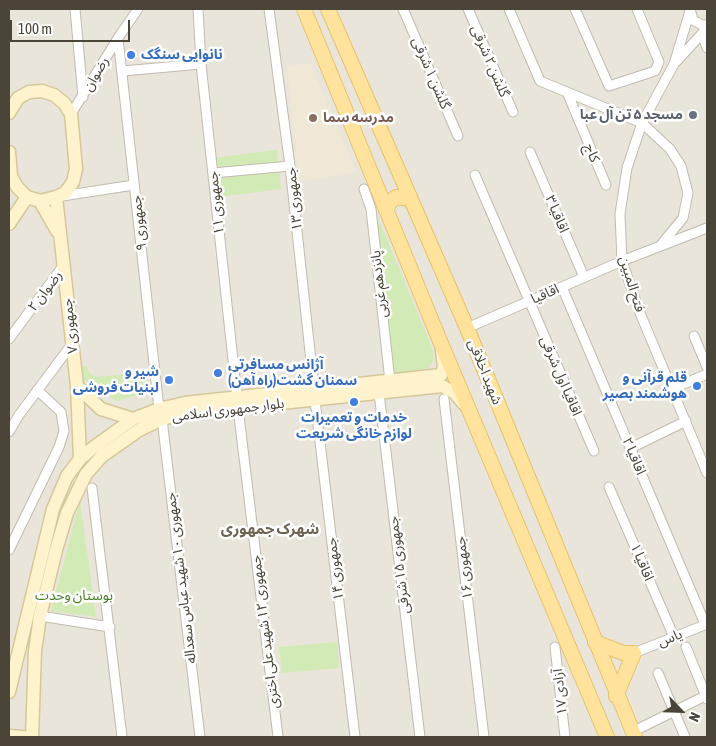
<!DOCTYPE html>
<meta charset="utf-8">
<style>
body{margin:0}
#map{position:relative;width:716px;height:746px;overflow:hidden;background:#f6f3ec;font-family:"Asap Condensed",sans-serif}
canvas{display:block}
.frame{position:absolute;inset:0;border:10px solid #4b4439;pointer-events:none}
.north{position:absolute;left:656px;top:686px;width:50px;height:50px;-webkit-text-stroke:4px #fff;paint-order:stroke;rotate:114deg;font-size:14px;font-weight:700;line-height:20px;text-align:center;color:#4b4439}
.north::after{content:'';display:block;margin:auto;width:18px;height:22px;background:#4b4439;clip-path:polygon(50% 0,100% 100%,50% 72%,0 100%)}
.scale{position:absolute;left:10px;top:20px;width:120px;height:22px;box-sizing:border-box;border:2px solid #4b4439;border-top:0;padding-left:6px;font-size:15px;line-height:18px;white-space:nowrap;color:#4b4439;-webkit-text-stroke:4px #fff;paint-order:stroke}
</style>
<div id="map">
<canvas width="716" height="746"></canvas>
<div class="frame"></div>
<div class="north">N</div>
<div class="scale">100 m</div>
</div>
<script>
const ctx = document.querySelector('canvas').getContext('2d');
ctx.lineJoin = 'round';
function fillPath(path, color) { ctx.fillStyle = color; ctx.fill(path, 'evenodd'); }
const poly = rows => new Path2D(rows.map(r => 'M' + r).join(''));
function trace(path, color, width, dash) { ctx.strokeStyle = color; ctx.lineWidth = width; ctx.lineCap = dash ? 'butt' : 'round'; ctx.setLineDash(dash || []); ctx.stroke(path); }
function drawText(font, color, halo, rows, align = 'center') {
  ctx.font = font + ' "Asap Condensed","Noto Sans Arabic",sans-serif'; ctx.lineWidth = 5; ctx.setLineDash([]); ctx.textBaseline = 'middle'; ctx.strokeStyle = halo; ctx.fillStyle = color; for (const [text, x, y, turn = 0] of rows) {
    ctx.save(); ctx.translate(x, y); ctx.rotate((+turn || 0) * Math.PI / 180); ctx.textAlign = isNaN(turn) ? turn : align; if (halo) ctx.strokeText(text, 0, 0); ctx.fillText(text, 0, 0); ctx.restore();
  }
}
fillPath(poly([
 [9,9,707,9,707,737,9,737]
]), '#eae5da');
fillPath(poly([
 [310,63,356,171,349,174,299,181,287,66]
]), '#efe8d6');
fillPath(poly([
 [277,150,281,189,218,197,213,158],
 [375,211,433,350,433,361,429,367,420,372,390,376],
 [87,366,89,373,96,377,146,372,151,391,117,401,84,380,81,367],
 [80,501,96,617,51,611],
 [337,642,339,668,282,673,279,647]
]), '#d2eab5');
const street = poly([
 [75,9,83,97],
 [198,9,201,64,237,397],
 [269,9,290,166,314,389],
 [403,9,458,136],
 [468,9,513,112],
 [509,9,540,81,642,123,670,149,681,166,688,193,683,218,660,246],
 [575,9,609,86,655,71,659,62,637,9],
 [690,9,693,20,702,25,707,25],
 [690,11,674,64,642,123,627,168,620,214,622,261,640,313,707,473],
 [702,34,707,48],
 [118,38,159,409],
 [676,62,707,28],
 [123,71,201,64],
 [567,92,606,185],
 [71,114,118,38,138,9],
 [530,152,584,277],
 [213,173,290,166],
 [475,175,594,451],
 [364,189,371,209,390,381],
 [62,196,134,185],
 [562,287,705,624],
 [467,328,622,261,707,228],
 [694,336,707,367],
 [9,339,63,266],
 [672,389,707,374],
 [379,393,420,737],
 [444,399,484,737],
 [315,400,355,737],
 [238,408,278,737],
 [162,419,200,737],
 [9,432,19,415,72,344],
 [631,448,686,421],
 [609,487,674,637],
 [92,488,122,737],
 [9,550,59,447,64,431,61,412,37,390],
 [40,616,110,627],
 [555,647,565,737],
 [686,647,707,699],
 [634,653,707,624],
 [658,673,685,737],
 [632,732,707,695]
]);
const secondary = poly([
 [9,113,18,98,29,92,42,91,54,95,64,103,71,114,76,169,73,182,65,193,56,197,40,201,27,197,17,187,11,176,9,152],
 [56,197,77,386,80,459],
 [40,201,57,231],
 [9,224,27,197],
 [77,386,101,409,133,419],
 [9,692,53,509,67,476,80,459,94,447,133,419,159,409,185,403,441,375,444,367,442,351],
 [9,736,23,737],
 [32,737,35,651,40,616,56,550,67,513,86,474,102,456,139,430,162,419,187,413,442,386,455,393,464,404]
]);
const primary = poly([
 [304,9,440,341,607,737],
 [328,9,467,328,635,737],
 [386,210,390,202,396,197,410,199],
 [595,642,623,653,634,653,616,696]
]);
trace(street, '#c2bbae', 11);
trace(secondary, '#d6c79b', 15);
trace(primary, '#e6c16a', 16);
trace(street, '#fff', 9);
trace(secondary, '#fff3cd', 12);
trace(primary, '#ffe39c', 14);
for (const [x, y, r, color] of [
 [131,55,5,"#3f7fe0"],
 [693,115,5,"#6b7280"],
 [313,118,5,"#8d6e63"],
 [218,373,5,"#3f7fe0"],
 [169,380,5,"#3f7fe0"],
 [697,386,5,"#3f7fe0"],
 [354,402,5,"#3f7fe0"]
]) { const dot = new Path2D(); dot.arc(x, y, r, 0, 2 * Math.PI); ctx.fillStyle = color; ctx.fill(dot); trace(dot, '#fff', 2); }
drawText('bold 14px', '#366cbe', '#fff', [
 ["نانوایی سنگک",141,55],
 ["آژانس مسافرتی",228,365],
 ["سمنان گشت(راه آهن)",228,381],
 ["شیر و",159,372,"right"],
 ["لبنیات فروشی",159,388,"right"],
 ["قلم قرآنی و",687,378,"right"],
 ["هوشمند بصیر",687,394,"right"],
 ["خدمات و تعمیرات",354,418,"center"],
 ["لوازم خانگی شریعت",354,434,"center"]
], 'left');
drawText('14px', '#4b4439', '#fff', [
 ["گلشن ۲ شرقی",490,61,67],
 ["گلشن ۱ شرقی",431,73,67],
 ["رضوان",96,74,-60],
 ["کاج",592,153,67],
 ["جمهوری ۱۳",294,199,-96],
 ["جمهوری ۱۱",216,203,-96],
 ["اقاقیا ۳",557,214,67],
 ["جمهوری ۹",139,223,-96],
 ["پانزدهم غربی",379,284,-96],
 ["فتح المبین",632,284,73],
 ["رضوان ۲",45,291,-53],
 ["اقاقیا",545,294,-24],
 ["جمهوری ۷",70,326,-96],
 ["شهید اخلاقی",485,372,68],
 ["اقاقیا اول شرقی",561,376,67],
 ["بلوار جمهوری اسلامی",228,410,-7],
 ["اقاقیا ۲",634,456,67],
 ["اقاقیا ۱",642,562,67],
 ["جمهوری ۱۵ شرقی",399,565,-97],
 ["جمهوری ۱۶",464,568,-97],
 ["جمهوری ۱۴",335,569,-97],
 ["جمهوری ۱۰ شهید عباس سعداله",181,578,-97],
 ["جمهوری ۱۲ شهید علی اختری",265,632,-97],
 ["یاس",670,638,-22],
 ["آزادی ۱۷",560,692,-96]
]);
drawText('bold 14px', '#5b616d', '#fff', [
 ["مسجد ۵ تن آل عبا",683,115]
], 'right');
drawText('bold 14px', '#785e54', '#fff', [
 ["مدرسه سما",323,118]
], 'left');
drawText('14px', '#4a7f2a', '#fff', [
 ["بوستان وحدت",74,596]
]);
drawText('bold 15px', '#6e6250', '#fff', [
 ["شهرک جمهوری",270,529]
]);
</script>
